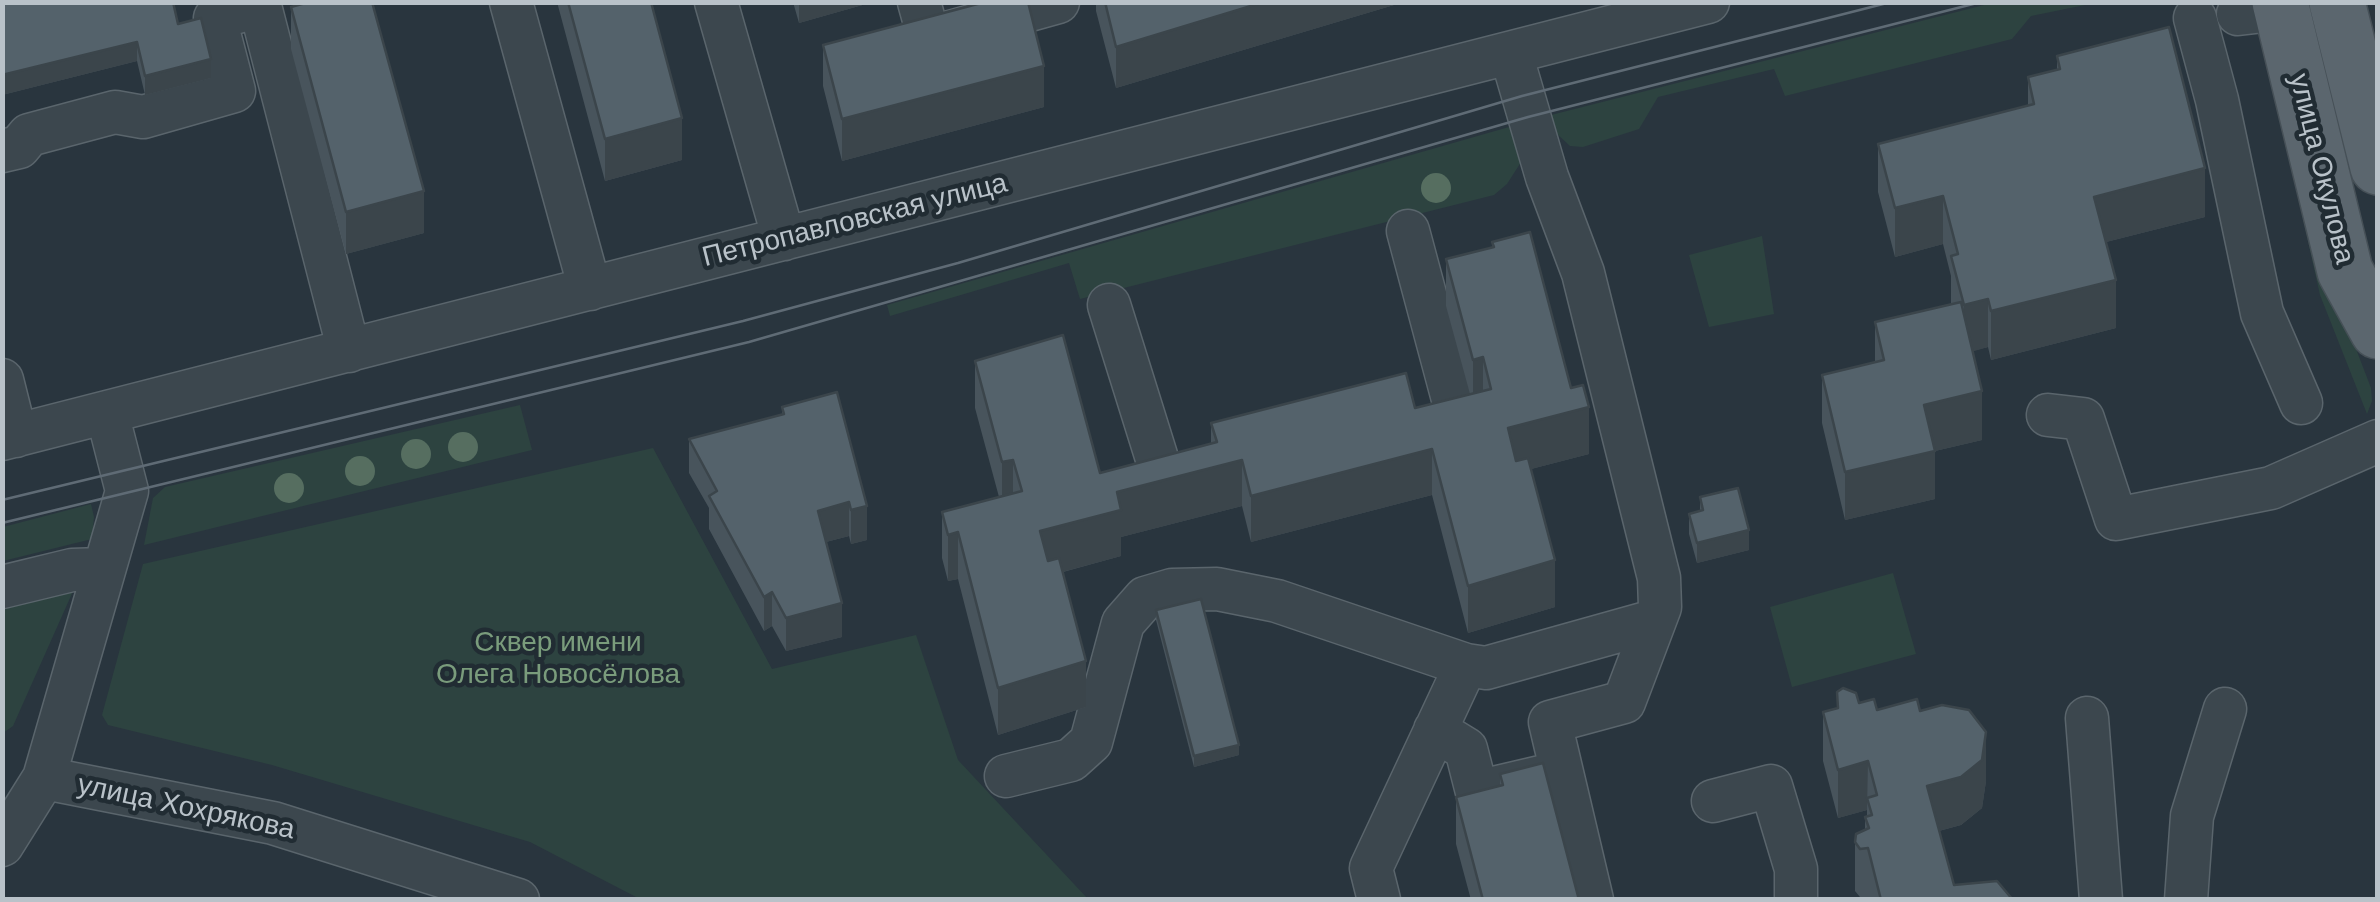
<!DOCTYPE html>
<meta charset="utf-8">
<style>
body{margin:0}
#map{position:relative;width:2380px;height:902px;overflow:hidden;background:#29353e;font-family:Helvetica,sans-serif}
canvas{display:block}
.frame{position:absolute;inset:0;border:5px solid #b9c2c9;pointer-events:none}
</style>
<div id="map">
<canvas width="2380" height="902"></canvas>
<div class="frame"></div>
</div>
<script>
const ctx = document.querySelector('canvas').getContext('2d');
ctx.lineJoin = 'round';
function fillPath(path, color) { ctx.fillStyle = color; ctx.fill(path, 'evenodd'); }
const poly = rows => new Path2D(rows.map(r => 'M' + r).join(''));
function trace(path, color, width, dash) { ctx.strokeStyle = color; ctx.lineWidth = width; ctx.lineCap = dash ? 'butt' : 'round'; ctx.setLineDash(dash || []); ctx.stroke(path); }
function drawText(font, color, halo, rows, align = 'center') {
  ctx.font = font + ' Helvetica,sans-serif'; ctx.lineWidth = 9; ctx.setLineDash([]); ctx.textBaseline = 'middle'; ctx.strokeStyle = halo; ctx.fillStyle = color; for (const [text, x, y, turn = 0] of rows) {
    ctx.save(); ctx.translate(x, y); ctx.rotate((+turn || 0) * Math.PI / 180); ctx.textAlign = isNaN(turn) ? turn : align; if (halo) ctx.strokeText(text, 0, 0); ctx.fillText(text, 0, 0); ctx.restore();
  }
}
fillPath(poly([
 [1992,3,2095,3,2031,16,2012,39,1785,96,1774,69,1658,97,1639,129,1583,147,1570,146,1556,133,1551,115],
 [2265,49,2333,289,2371,388,2372,401,2367,414,2320,295],
 [1516,125,1523,159,1507,184,1494,195,1080,299,1069,263,890,316,887,305],
 [1762,236,1774,314,1709,327,1689,255],
 [520,405,532,450,144,545,153,498,165,487],
 [653,448,772,669,916,635,958,760,1088,899,640,899,530,842,272,765,108,725,102,715,143,564],
 [91,504,94,517,92,539,3,561,3,527],
 [1893,573,1916,654,1792,687,1770,607],
 [74,589,13,726,3,733,3,596]
]), '#2d4340');
const minor = poly([
 [259,2,349,351],
 [511,2,590,289],
 [716,2,784,239],
 [919,2,929,38,1058,2],
 [2238,14,2281,9],
 [2195,18,2217,100,2262,313,2301,403],
 [1511,54,1547,177,1583,273,1659,578,1660,607,1624,702,1550,722,1592,900],
 [2,151,19,147,29,135,115,112,143,117,234,91,215,18,260,6],
 [1408,231,1454,403],
 [1109,305,1158,462],
 [2,380,16,436],
 [107,413,127,491,44,778,273,823,518,900],
 [2048,415,2083,419,2116,519,2271,488,2378,441],
 [2,439,1708,2],
 [2,587,72,570,102,569],
 [1466,665,1486,668,1654,621],
 [2087,718,2101,900],
 [1435,730,1466,749,1477,792,1541,777],
 [1006,776,1071,760,1091,742,1123,623,1145,598,1172,590,1217,589,1277,601,1466,665,1371,868,1379,900],
 [1713,801,1771,786,1796,869,1796,900],
 [2,845,44,778],
 [2186,900,2192,816,2225,709]
]);
const major = poly([
 [2280,2,2345,271,2378,331],
 [2337,2,2378,167]
]);
trace(minor, '#5a656c', 45);
trace(major, '#465057', 58);
trace(minor, '#3c474e', 42);
trace(major, '#5b666e', 55);
trace(poly([
 [2,500,743,321,958,263,1522,96,1891,2],
 [2,523,749,342,1528,117,1981,2]
]), '#5f6b75', 2.5);
ctx.fillStyle = '#566e60';
for (const [x, y] of [
 [1436,188],
 [463,447],
 [416,454],
 [360,471],
 [289,488]
]) { ctx.beginPath(); ctx.arc(x, y, 15, 0, 2 * Math.PI); ctx.fill(); }
fillPath(poly([
 [2,2,178,24,211,78,145,95,137,61,2,95],
 [557,2,651,2,682,160,605,181],
 [793,2,873,2,799,23],
 [1096,2,1404,2,1116,88,1096,11],
 [291,7,424,233,346,254,291,49],
 [823,45,1044,107,842,161,823,86],
 [2057,56,2205,217,2106,242,2116,328,1991,360,1988,347,1972,351,1982,440,1935,451,1935,499,1845,520,1822,423,1822,375,1875,362,1875,322,1951,304,1951,276,1943,244,1895,257,1878,192,1878,144,2028,105,2028,77,2057,69],
 [1492,242,1589,454,1531,469,1555,607,1468,633,1432,495,1251,542,1242,506,1121,537,1121,556,1063,572,1086,707,998,735,958,579,948,581,942,558,942,512,999,497,975,408,975,361,1100,473,1211,443,1211,423,1415,408,1470,394,1446,306,1446,259,1492,247],
 [837,392,867,540,851,544,849,536,826,542,842,637,786,651,772,626,764,631,709,529,709,508,689,473,689,439,782,415,782,407],
 [1700,497,1749,550,1697,563,1689,534,1689,514,1700,511],
 [1156,610,1239,755,1194,767,1156,620],
 [1859,703,1877,710,1920,711,1986,781,1982,808,1961,825,1939,831,1954,885,2013,900,1868,900,1868,897,1860,897,1855,891,1855,842,1865,830,1865,817,1867,816,1867,810,1838,818,1823,761,1823,712],
 [1500,774,1579,900,1471,900,1456,844,1456,797,1500,786]
]), '#48545c');
fillPath(poly([
 [799,2,873,2,799,23],
 [1264,2,1404,2,1116,88,1116,47],
 [137,42,137,61,2,95,2,75],
 [211,59,211,78,145,95,145,76],
 [1044,66,1044,107,842,161,842,119],
 [682,118,682,160,605,181,605,139],
 [2205,168,2205,217,2094,245,2094,197],
 [424,191,424,233,346,254,346,212],
 [1943,196,1943,244,1895,257,1895,208],
 [2116,280,2116,328,1991,360,1991,311],
 [1988,299,1988,347,1964,354,1964,305],
 [1483,357,1483,404,1473,406,1473,360],
 [1982,391,1982,440,1935,451,1935,499,1845,520,1845,472,1924,405],
 [1589,407,1589,454,1508,475,1508,428],
 [1432,449,1432,495,1251,542,1251,496],
 [1013,460,1013,506,1002,509,1002,462],
 [1242,460,1242,506,1121,537,1121,556,1040,578,1040,531,1117,492],
 [849,502,849,536,818,544,818,511],
 [867,506,867,540,851,544,851,510],
 [1749,530,1749,550,1697,563,1697,543],
 [958,532,958,579,948,581,948,535],
 [1555,560,1555,607,1468,633,1468,586],
 [772,592,772,626,764,631,764,597],
 [842,603,842,637,786,651,786,618],
 [1086,661,1086,707,998,735,998,688],
 [1986,732,1986,781,1982,808,1961,825,1927,834,1927,786],
 [1239,745,1239,755,1194,767,1194,756],
 [1868,761,1867,810,1838,818,1838,770]
]), '#3b454b');
const building = poly([
 [2,2,173,2,178,24,201,18,211,59,145,76,137,42,2,75,2,2],
 [309,2,372,2,424,191,346,212,291,7,309,2],
 [568,2,651,2,682,118,605,139,568,2],
 [985,2,1028,2,1044,66,842,119,823,45,985,2],
 [1105,2,1264,2,1116,47,1105,2],
 [2169,27,2205,168,2094,197,2116,280,1991,311,1988,299,1964,305,1951,256,1958,254,1943,196,1895,208,1878,144,2034,104,2028,77,2060,69,2057,56,2169,27],
 [1530,232,1571,388,1583,385,1589,407,1508,428,1516,461,1528,458,1555,560,1468,586,1432,449,1251,496,1242,460,1117,492,1121,510,1040,531,1048,561,1059,558,1086,661,998,688,958,532,948,535,942,512,1022,491,1013,460,1002,462,975,361,1063,335,1100,473,1217,442,1211,423,1406,373,1415,408,1491,389,1483,357,1473,360,1446,259,1494,247,1492,242,1530,232],
 [1961,302,1982,391,1924,405,1935,451,1845,472,1822,375,1884,360,1875,322,1961,302],
 [837,392,867,506,851,510,849,502,818,511,842,603,786,618,772,592,764,597,709,496,717,491,689,439,784,414,782,407,837,392],
 [1738,488,1749,530,1697,543,1689,514,1703,510,1700,497,1738,488],
 [1201,599,1239,745,1194,756,1156,610,1201,599],
 [1843,688,1856,693,1859,703,1874,699,1877,710,1917,699,1920,711,1942,705,1969,710,1986,732,1982,760,1961,777,1927,786,1954,885,1997,881,2013,900,1881,900,1868,848,1860,849,1855,842,1856,834,1869,828,1865,817,1872,815,1867,798,1877,795,1868,761,1838,770,1823,712,1838,708,1837,692,1843,688],
 [1543,763,1579,900,1483,900,1456,797,1503,785,1500,774,1543,763]
]);
fillPath(building, '#54626b');
trace(building, '#3b454b', 2.5);
drawText('28px', '#b9c2c9', '#212c33', [
 ["улица Окулова",2321,169,76],
 ["Петропавловская улица",855,221,-14],
 ["улица Хохрякова",186,808,12]
]);
drawText('28px', '#7a9c7c', '#212c33', [
 ["Сквер имени",558,643],
 ["Олега Новосёлова",558,675]
]);
</script>
